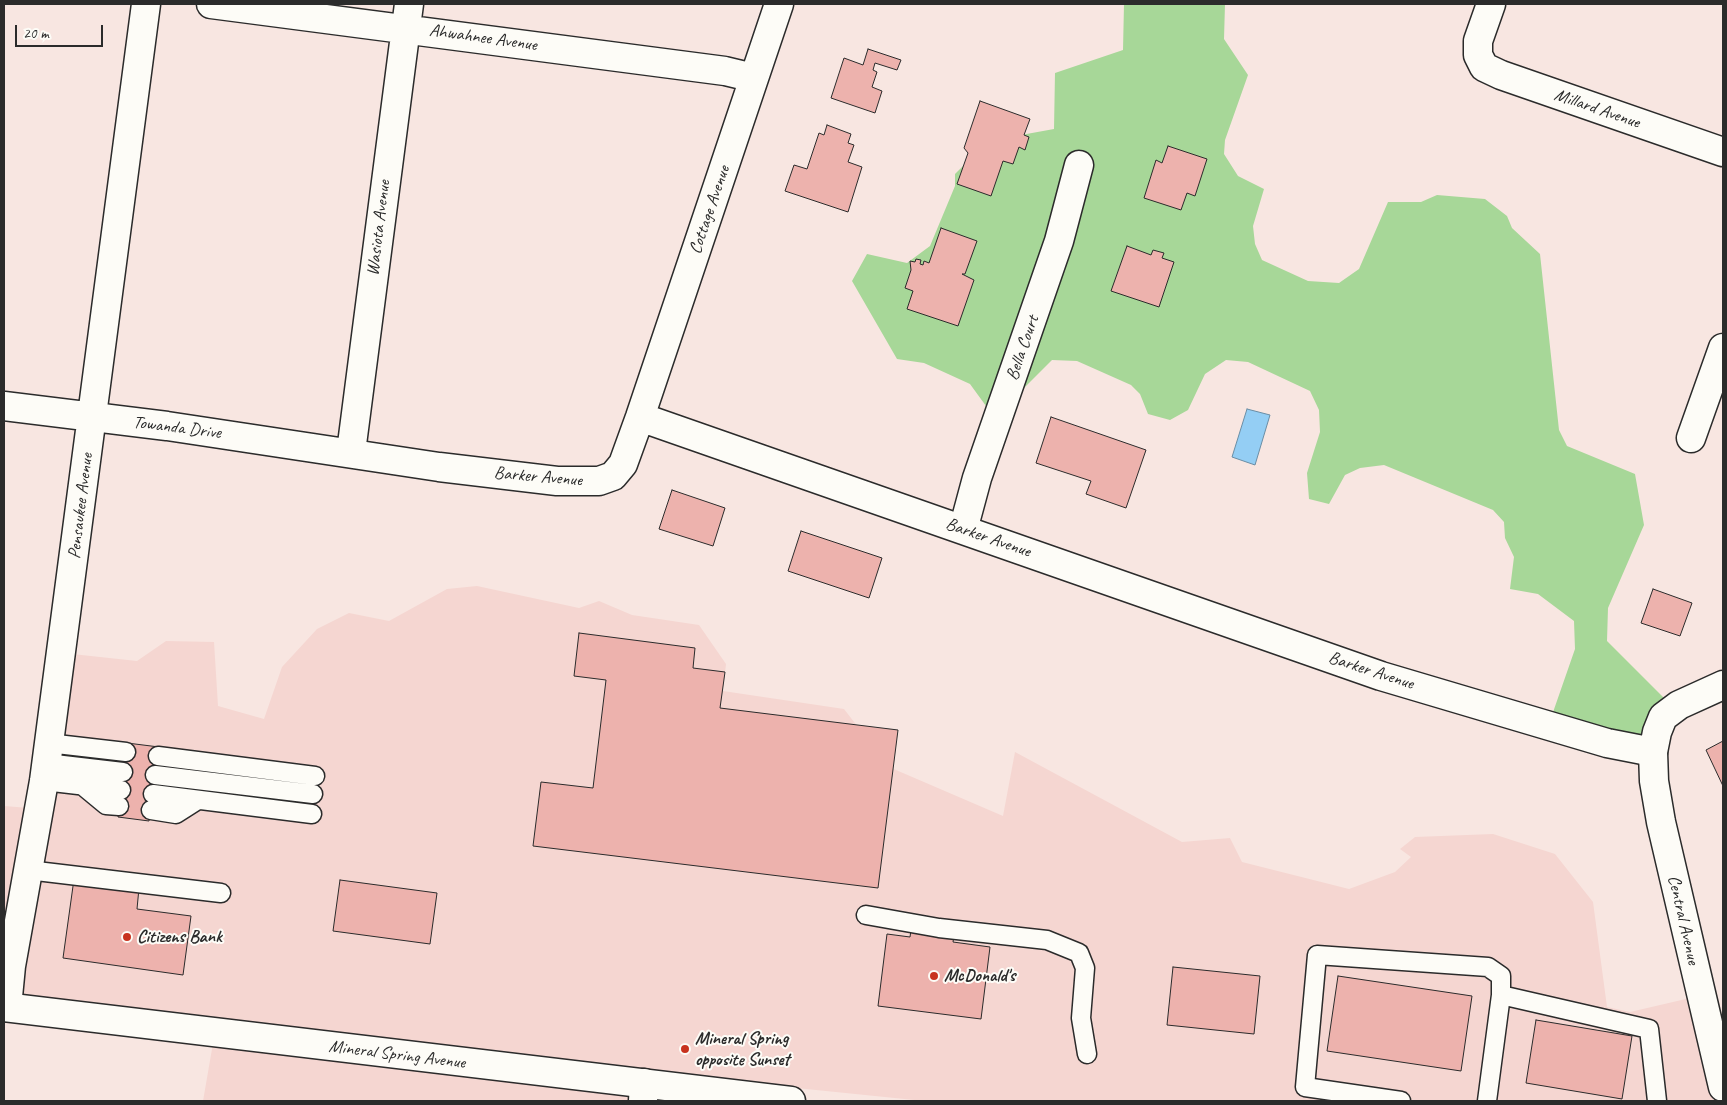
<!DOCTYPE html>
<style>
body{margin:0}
#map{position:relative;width:1727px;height:1105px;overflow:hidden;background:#f8e6e1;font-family:Caveat,sans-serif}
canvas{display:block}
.frame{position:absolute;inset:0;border:5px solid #2b2b2b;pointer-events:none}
.scale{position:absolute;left:15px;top:25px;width:88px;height:22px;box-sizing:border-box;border:2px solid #2b2b2b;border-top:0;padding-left:6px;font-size:15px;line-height:18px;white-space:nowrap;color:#2b2b2b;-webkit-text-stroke:4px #fdfcf7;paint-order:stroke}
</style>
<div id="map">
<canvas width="1727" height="1105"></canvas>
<div class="frame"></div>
<div class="scale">20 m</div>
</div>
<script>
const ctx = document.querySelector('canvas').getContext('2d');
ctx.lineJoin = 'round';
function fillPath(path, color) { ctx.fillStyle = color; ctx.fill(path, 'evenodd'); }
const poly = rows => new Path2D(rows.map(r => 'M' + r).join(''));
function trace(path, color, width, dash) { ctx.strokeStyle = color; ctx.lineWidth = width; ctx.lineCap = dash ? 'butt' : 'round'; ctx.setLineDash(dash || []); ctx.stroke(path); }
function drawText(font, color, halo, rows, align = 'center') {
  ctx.font = font + ' Caveat,sans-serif'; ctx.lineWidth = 4; ctx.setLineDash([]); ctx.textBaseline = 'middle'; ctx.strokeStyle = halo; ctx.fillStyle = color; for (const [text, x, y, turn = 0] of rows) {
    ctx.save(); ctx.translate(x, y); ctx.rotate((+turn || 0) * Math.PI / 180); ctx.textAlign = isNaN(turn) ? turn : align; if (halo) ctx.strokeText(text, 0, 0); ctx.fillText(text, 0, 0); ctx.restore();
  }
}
fillPath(poly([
 [477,586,579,608,599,601,632,615,699,625,726,664,723,691,844,709,889,767,1003,816,1015,752,1182,842,1230,838,1242,862,1349,889,1395,872,1411,857,1400,849,1415,837,1493,834,1555,854,1593,902,1607,1007,1630,1012,1703,995,1723,1057,1723,1101,924,1101,659,1074,648,1101,203,1101,216,1026,4,1002,4,806,42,809,63,653,137,661,166,641,214,642,218,706,264,719,282,667,317,629,349,613,389,621,447,589]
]), '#f5d6d1');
fillPath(poly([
 [1124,4,1225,4,1224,39,1248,75,1225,140,1224,154,1238,176,1264,189,1253,226,1255,244,1262,260,1308,281,1339,283,1359,269,1388,202,1421,202,1437,195,1485,199,1507,216,1512,228,1540,254,1559,430,1567,446,1635,474,1644,525,1608,608,1607,641,1672,706,1657,739,1551,718,1575,649,1574,621,1538,594,1510,589,1514,557,1505,538,1504,522,1493,510,1384,465,1360,468,1345,475,1329,504,1309,499,1307,473,1320,432,1319,410,1310,391,1248,362,1226,360,1205,374,1188,410,1170,420,1148,414,1140,394,1131,385,1077,361,1052,360,1020,392,993,441,986,406,970,384,924,363,897,359,852,281,867,254,907,263,930,246,955,186,955,174,988,141,1054,129,1055,73,1123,50]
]), '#a7d798');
const water = poly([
 [1247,409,1270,415,1255,465,1232,457,1247,409]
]);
fillPath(water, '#94cef4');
trace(water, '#6a8da4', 1);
const building = poly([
 [868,49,901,60,897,70,875,63,873,70,877,72,872,87,882,91,875,113,831,98,844,58,863,65,868,49],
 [980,101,1030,119,1024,135,1029,137,1025,150,1019,147,1013,164,1003,161,991,196,957,184,968,153,964,148,980,101],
 [827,125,851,134,848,143,854,145,848,162,862,167,848,212,785,191,794,165,807,169,819,133,824,135,827,125],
 [1168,146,1207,159,1195,196,1187,193,1181,210,1144,198,1156,160,1162,163,1168,146],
 [941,228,977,241,965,274,962,274,974,280,958,326,907,309,913,291,905,288,911,270,910,261,915,262,916,259,921,260,920,264,923,265,924,261,929,263,941,228],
 [1127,246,1151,255,1153,250,1164,253,1162,258,1174,262,1159,307,1111,291,1127,246],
 [1051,417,1146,450,1126,508,1086,494,1091,481,1036,463,1051,417],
 [672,490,725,508,713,546,659,529,672,490],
 [801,531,882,558,869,598,788,571,801,531],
 [1653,589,1692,603,1680,636,1641,623,1653,589],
 [579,633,695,648,693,668,725,672,720,708,898,730,878,888,533,846,541,782,593,788,606,680,574,676,579,633],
 [1723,741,1723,786,1706,750,1723,741],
 [127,743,159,747,149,821,118,817,127,743],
 [74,879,139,888,137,909,191,916,183,975,63,958,74,879],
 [340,880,437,893,430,944,333,931,340,880],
 [911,930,954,936,953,942,990,947,981,1019,878,1006,887,934,910,937,911,930],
 [1173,967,1260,976,1254,1034,1167,1025,1173,967],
 [1338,976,1472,996,1461,1071,1327,1051,1338,976],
 [1536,1020,1632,1036,1622,1099,1526,1083,1536,1020]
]);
fillPath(building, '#edb2ad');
trace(building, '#2b2b2b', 1);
const lane = poly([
 [48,743,126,752],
 [158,756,315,776],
 [46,763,123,772],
 [155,775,313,794],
 [44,781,121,790],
 [83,786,106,805,119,806],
 [153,794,312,814],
 [151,810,176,814,198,800],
 [28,870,221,893],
 [866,915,939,928,1047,940,1079,953,1085,968,1081,1018,1087,1054],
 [1501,995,1649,1029,1657,1101],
 [1401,1101,1305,1087,1317,955,1488,967,1501,976,1501,995,1487,1101]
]);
const street = poly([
 [211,4,725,71,754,78],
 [1491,4,1478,41,1478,55,1484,67,1501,75,1723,152],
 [4,406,167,426,439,467,557,481,599,481,613,476,623,464,640,417,779,4],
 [640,417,1381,676,1607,743,1653,752],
 [1691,438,1723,348],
 [351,452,409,4],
 [963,530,977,478,1059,241,1079,165],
 [7,1007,11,966,44,781,146,4],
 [643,1101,644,1083]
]);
const secondary = poly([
 [1723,685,1679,705,1663,717,1657,732,1653,752,1654,781,1661,822,1723,1087]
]);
const primary = poly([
 [4,1007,791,1101]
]);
trace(lane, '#2b2b2b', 21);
trace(street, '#2b2b2b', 31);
trace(secondary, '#2b2b2b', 31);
trace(primary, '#2b2b2b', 31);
trace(lane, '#fdfcf7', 18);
trace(street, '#fdfcf7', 28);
trace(secondary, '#fdfcf7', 28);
trace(primary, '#fdfcf7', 28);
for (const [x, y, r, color] of [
 [127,937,5,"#c8321e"],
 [934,976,5,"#c8321e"],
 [685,1049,5,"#c8321e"]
]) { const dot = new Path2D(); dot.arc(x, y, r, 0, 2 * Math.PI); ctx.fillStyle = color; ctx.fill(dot); trace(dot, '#fdfcf7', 2); }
drawText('18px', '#2b2b2b', '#fdfcf7', [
 ["Ahwahnee Avenue",483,38,8],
 ["Millard Avenue",1597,109,19],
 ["Cottage Avenue",710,210,-71],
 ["Wasiota Avenue",379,228,-83],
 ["Bella Court",1023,348,-71],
 ["Towanda Drive",177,428,7],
 ["Barker Avenue",538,477,5],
 ["Pensaukee Avenue",81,506,-83],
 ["Barker Avenue",988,538,19],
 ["Barker Avenue",1371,671,18],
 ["Central Avenue",1683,920,77],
 ["Mineral Spring Avenue",397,1055,7]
]);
drawText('bold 18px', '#2b2b2b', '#fdfcf7', [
 ["Citizens Bank",137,937],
 ["McDonald's",944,976],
 ["Mineral Spring",695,1039],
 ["opposite Sunset",695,1060]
], 'left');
</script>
